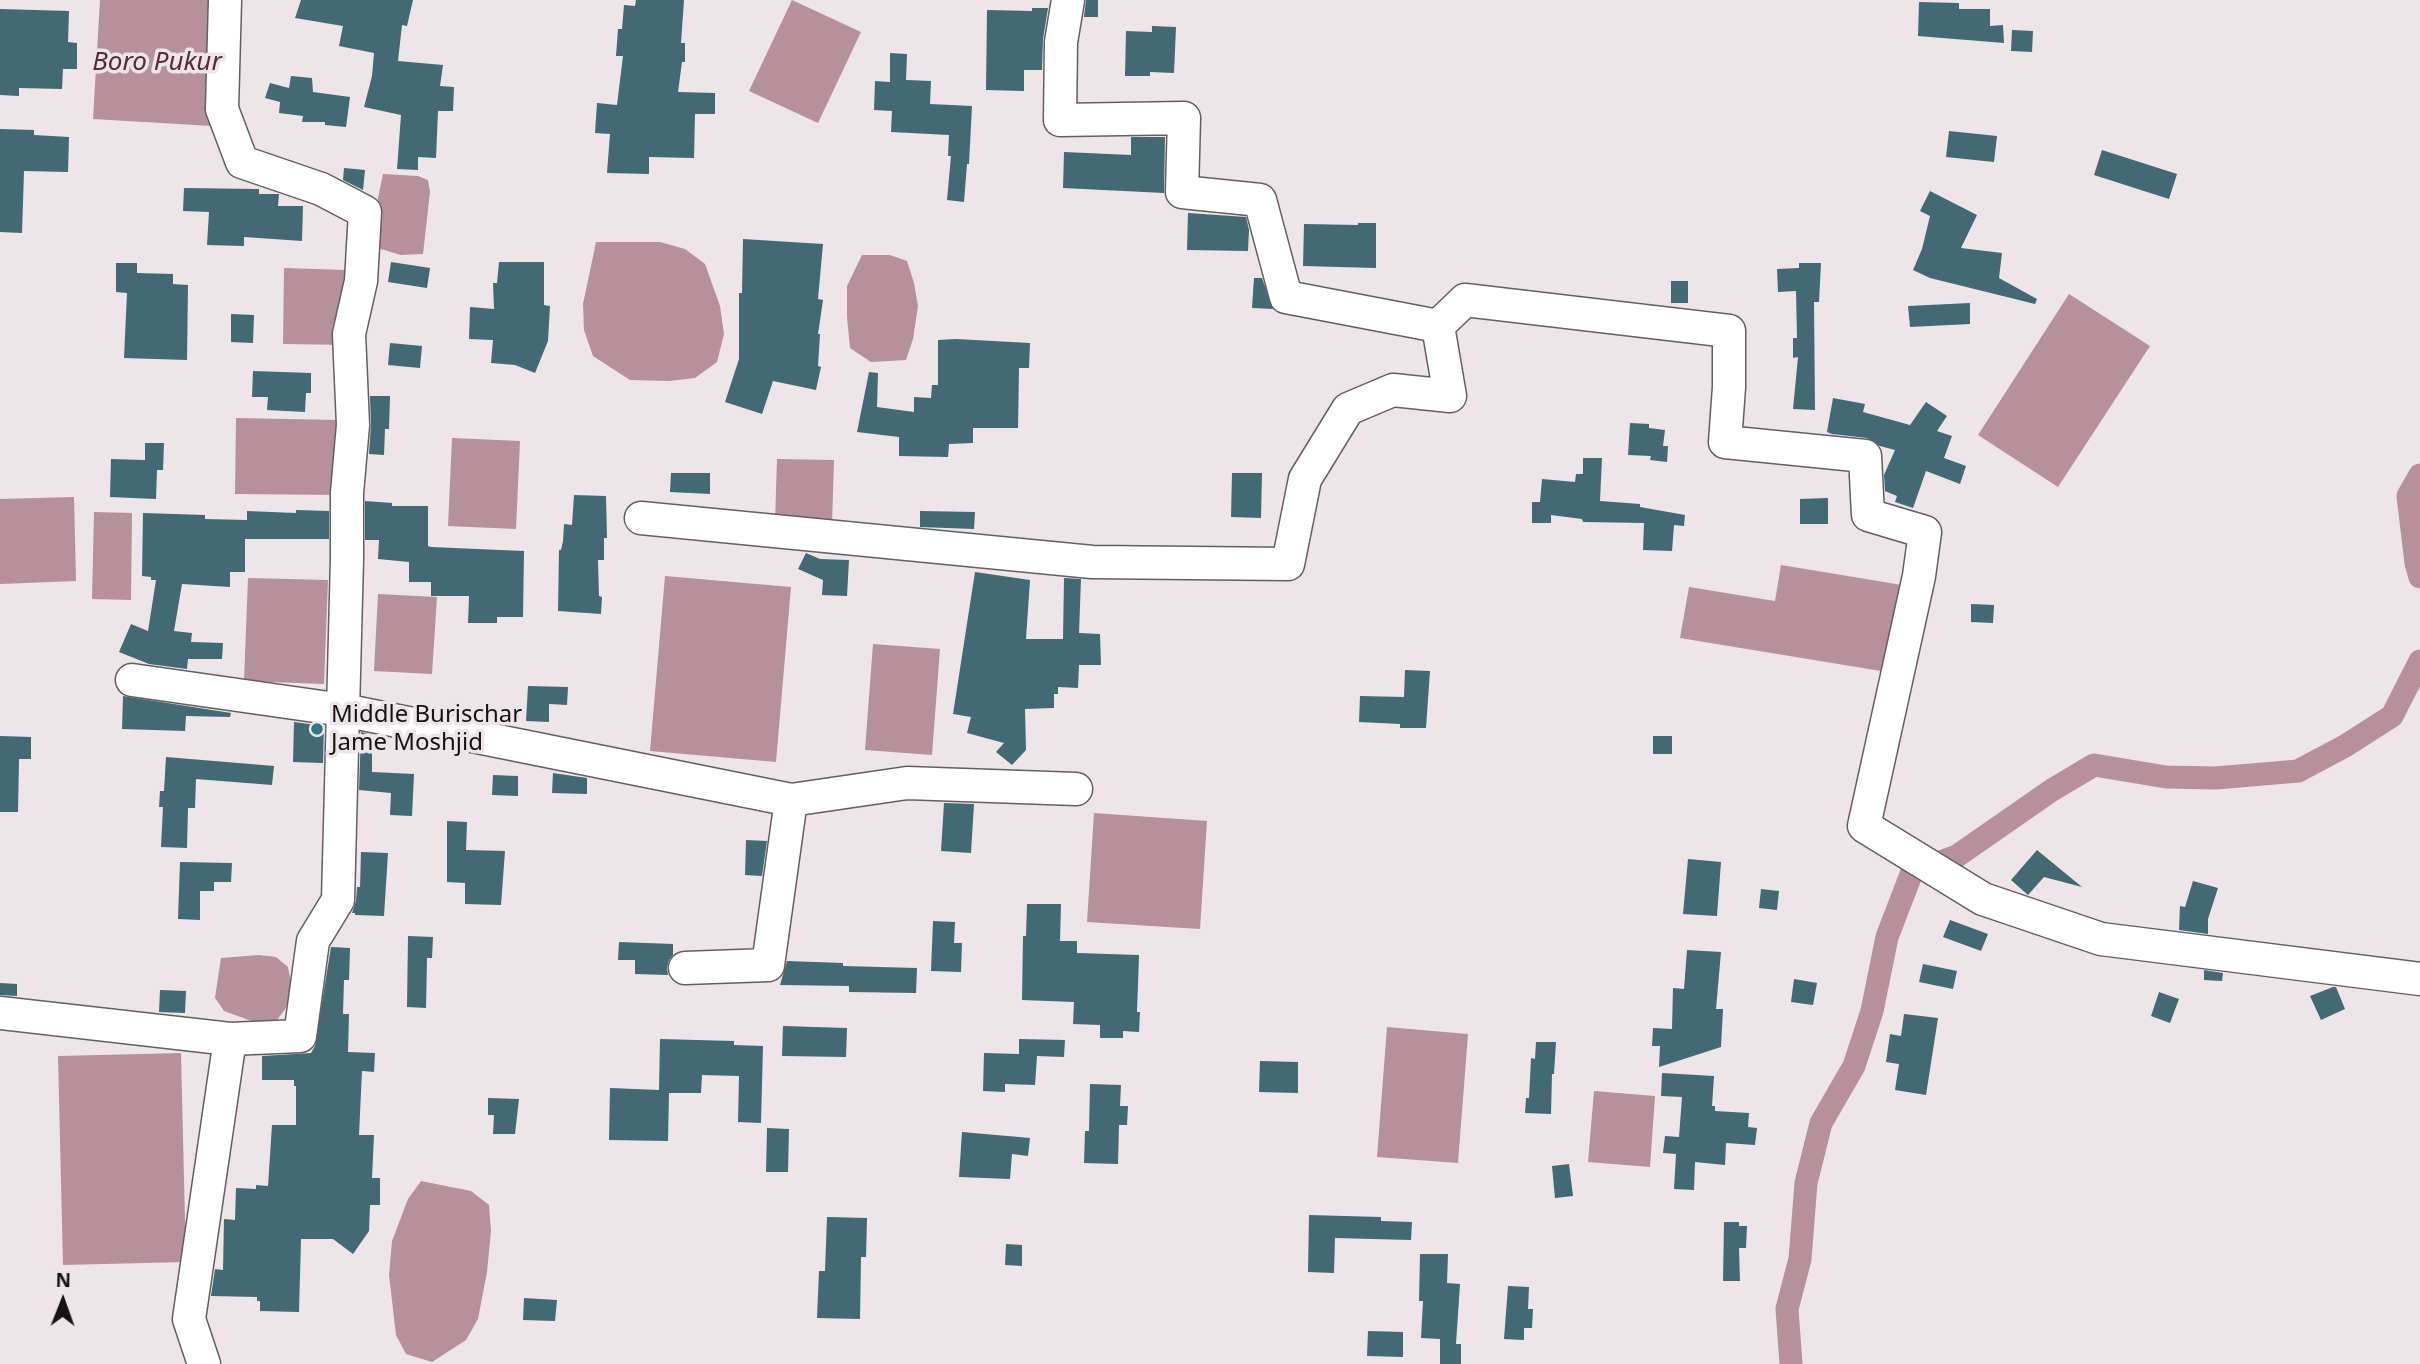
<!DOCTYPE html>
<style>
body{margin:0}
#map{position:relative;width:2420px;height:1364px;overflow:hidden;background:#ede5e7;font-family:"Noto Sans",sans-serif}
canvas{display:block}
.north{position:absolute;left:28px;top:1266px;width:70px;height:70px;-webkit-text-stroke:5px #ede5e7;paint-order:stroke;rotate:1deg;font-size:19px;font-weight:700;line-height:28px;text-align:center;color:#161314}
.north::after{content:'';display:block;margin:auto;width:24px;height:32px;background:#161314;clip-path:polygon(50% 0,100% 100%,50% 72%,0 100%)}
</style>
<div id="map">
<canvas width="2420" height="1364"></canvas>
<div class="north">N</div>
</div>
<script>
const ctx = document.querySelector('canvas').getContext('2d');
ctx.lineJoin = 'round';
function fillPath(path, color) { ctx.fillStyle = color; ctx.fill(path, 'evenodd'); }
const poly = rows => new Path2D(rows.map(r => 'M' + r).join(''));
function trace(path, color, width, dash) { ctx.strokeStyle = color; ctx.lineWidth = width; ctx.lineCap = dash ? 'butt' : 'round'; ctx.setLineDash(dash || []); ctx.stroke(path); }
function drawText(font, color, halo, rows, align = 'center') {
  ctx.font = font + ' "Noto Sans",sans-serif'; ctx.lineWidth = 7; ctx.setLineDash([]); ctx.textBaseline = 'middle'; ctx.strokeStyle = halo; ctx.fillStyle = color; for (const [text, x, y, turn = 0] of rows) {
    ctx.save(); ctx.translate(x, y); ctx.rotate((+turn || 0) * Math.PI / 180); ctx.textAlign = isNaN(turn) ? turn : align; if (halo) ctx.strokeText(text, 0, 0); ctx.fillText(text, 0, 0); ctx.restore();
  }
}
fillPath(poly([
 [100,0,221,0,212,126,93,119],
 [792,0,861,32,818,123,749,91],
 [383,174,418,176,428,180,430,192,423,254,401,255,381,249,376,237,375,213],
 [596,242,660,242,685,249,705,264,720,306,724,334,717,362,695,378,669,381,630,380,593,356,584,330,583,304],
 [862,255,890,255,907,261,914,283,918,306,913,339,906,360,871,362,850,348,847,317,847,286],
 [284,268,347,270,345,345,283,344],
 [2069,294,2150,346,2058,487,1978,435],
 [236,418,338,420,337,495,235,494],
 [452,438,520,441,516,529,448,526],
 [777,459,834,460,832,524,775,523],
 [74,497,76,581,0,584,0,499],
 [94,512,132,513,131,600,92,599],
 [1781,565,1902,585,1887,672,1680,638,1689,587,1775,601],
 [665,576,791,587,776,762,650,751],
 [248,578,328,580,324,684,244,681],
 [378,594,437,597,432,674,374,671],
 [873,644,940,649,932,755,865,750],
 [1094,813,1207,821,1200,929,1087,922],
 [259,955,276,957,288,967,291,984,286,1008,277,1020,257,1023,224,1011,215,998,221,958],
 [1387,1027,1468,1034,1458,1163,1377,1157],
 [181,1053,186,1262,63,1265,58,1056],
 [1594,1091,1655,1096,1650,1167,1588,1162],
 [421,1181,471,1191,489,1205,491,1231,487,1272,478,1319,466,1340,432,1362,406,1354,396,1335,389,1275,392,1241,408,1199]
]), '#b6919c');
trace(poly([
 [2420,475,2408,496,2416,563,2420,577],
 [1791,1364,1787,1309,1800,1259,1806,1183,1821,1123,1854,1066,1872,1011,1887,937,1912,872,1957,856,2052,790,2094,765,2166,777,2216,778,2298,771,2345,746,2392,716,2420,661]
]), '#b6919c', 23);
fillPath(poly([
 [301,0,413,0,407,26,402,25,398,61,443,65,440,86,454,87,453,111,438,111,436,158,418,157,418,170,397,169,401,115,364,107,372,76,374,53,339,46,343,26,295,18],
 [636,0,684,0,681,43,685,43,685,62,682,62,678,92,715,93,715,114,695,114,694,158,649,157,649,174,607,173,610,134,595,133,597,103,617,105,623,56,616,56,618,29,622,29,624,5,635,6],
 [1086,0,1098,0,1098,17,1084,17],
 [1919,2,1959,3,1959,9,1990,9,1990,26,2003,25,2004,43,1918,36],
 [1032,8,1048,8,1043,39,1042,70,1024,70,1024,91,986,90,987,10,1032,11],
 [0,9,69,11,68,42,77,43,77,69,63,69,62,89,19,88,19,96,0,95],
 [1152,26,1176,27,1174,73,1150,72,1150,76,1125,76,1126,31,1152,32],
 [2012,30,2033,31,2032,52,2011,51],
 [890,53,907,54,906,80,931,81,930,104,972,106,969,164,967,164,964,202,947,200,951,156,948,156,949,135,891,132,892,111,874,110,875,81,890,82],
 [291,76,312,78,313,92,350,97,346,127,325,125,325,122,302,122,303,116,279,113,280,102,265,98,270,83,289,88],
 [0,129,34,130,34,135,69,137,68,172,24,171,22,233,0,232],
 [1949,131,1997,136,1994,162,1946,157],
 [1131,137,1165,137,1164,193,1063,188,1064,152,1131,155],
 [2102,150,2177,174,2169,199,2094,175],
 [344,168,365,170,363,190,343,180],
 [184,188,259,189,259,194,279,194,278,206,303,206,302,241,244,237,244,246,207,245,209,212,183,211],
 [1930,191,1977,215,1961,248,2002,253,1999,278,2037,299,2035,304,1930,278,1913,270,1922,249,1930,216,1920,211],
 [1188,213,1246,217,1249,230,1248,251,1187,250],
 [1358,223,1376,223,1376,268,1303,266,1304,224,1358,225],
 [743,239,823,244,818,299,823,300,818,334,820,334,818,366,821,367,816,390,773,381,762,414,725,402,739,359,739,293,742,293],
 [391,262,430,268,427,288,388,282],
 [499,262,544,262,544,305,550,306,548,341,535,373,515,365,491,363,493,340,469,339,470,307,494,309,493,283,497,283],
 [116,263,137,263,137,273,173,274,173,284,188,285,187,360,124,358,127,293,116,292],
 [1799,263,1821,263,1819,302,1814,302,1815,410,1793,409,1798,357,1793,358,1793,338,1797,338,1796,291,1778,292,1777,269,1799,268],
 [1254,278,1262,278,1273,309,1252,308],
 [1671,281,1688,281,1688,303,1671,303],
 [1970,303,1970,324,1910,327,1908,306],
 [231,314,254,315,253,343,231,342],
 [956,339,1030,343,1029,368,1019,368,1018,428,973,428,973,443,949,444,948,457,899,456,899,437,857,432,869,372,878,373,877,407,914,412,914,397,931,398,932,385,938,385,938,340],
 [390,343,422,346,420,368,388,365],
 [253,371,311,373,311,393,306,393,305,412,267,410,268,397,252,397],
 [370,396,390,396,389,429,385,429,384,455,369,454,371,424],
 [1833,398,1865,404,1863,412,1910,425,1926,402,1947,416,1937,431,1952,436,1944,458,1966,466,1960,484,1926,471,1913,508,1895,502,1897,496,1885,491,1884,475,1895,450,1880,446,1867,438,1832,434,1827,432],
 [1630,423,1649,424,1649,428,1665,430,1663,446,1668,446,1667,462,1650,460,1651,456,1628,455],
 [145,443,164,443,163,470,157,470,156,499,110,497,111,459,145,460],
 [1583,458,1602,458,1600,501,1640,504,1640,507,1685,515,1684,526,1674,525,1672,551,1643,550,1644,523,1583,522,1582,519,1551,515,1551,523,1532,523,1532,502,1540,502,1542,479,1575,482,1576,474,1583,474],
 [671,473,710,473,710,494,670,492],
 [1232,473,1262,473,1261,518,1231,517],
 [574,495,606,496,607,538,604,538,604,560,598,560,599,596,602,597,601,614,558,611,559,550,561,550,563,541,564,524,572,525],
 [1828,498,1828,524,1800,524,1800,499],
 [365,501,392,503,392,506,428,506,428,546,431,547,524,551,523,617,497,617,497,623,468,623,469,596,431,596,431,582,409,582,409,562,378,559,379,540,365,540],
 [296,510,329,511,329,539,245,539,245,572,230,572,230,587,182,584,174,631,192,633,191,642,223,643,222,659,188,659,187,669,149,664,119,652,131,624,148,631,156,580,151,580,151,577,142,576,143,513,205,515,205,519,247,520,247,511,296,513],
 [920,511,975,512,974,529,920,527],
 [806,553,820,559,849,560,847,596,822,595,823,580,798,569],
 [975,572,1030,580,1026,639,1063,639,1064,578,1081,579,1079,633,1100,634,1101,665,1079,665,1078,688,1058,687,1058,694,1054,694,1054,708,1025,709,1026,750,1012,765,996,752,1004,743,967,733,971,717,953,714],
 [1971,604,1994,605,1993,623,1971,622],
 [1405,670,1430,671,1426,728,1400,728,1400,724,1359,722,1360,696,1404,697],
 [528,686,568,687,567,705,549,704,549,722,526,721],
 [123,696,231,713,230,717,186,716,185,731,122,729],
 [294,722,324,726,323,763,293,762],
 [361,732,372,735,372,772,414,774,412,816,390,815,391,793,359,790],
 [0,736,31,737,31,759,19,759,18,812,0,812],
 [1653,736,1672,736,1672,754,1653,754],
 [166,757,274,766,272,785,196,779,195,808,188,808,187,848,161,847,163,807,159,807,160,791,164,791],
 [553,773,587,778,587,794,552,793],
 [493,775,518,776,518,796,492,795],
 [944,803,974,804,971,853,941,851],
 [447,821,467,822,466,850,505,851,501,905,465,904,465,883,447,882],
 [746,840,767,841,762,876,745,875],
 [2037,850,2082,887,2044,877,2028,895,2011,880],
 [361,852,388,853,384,916,355,915,355,913,352,913,356,901,357,887,360,887],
 [1688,859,1721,862,1717,916,1683,914],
 [180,862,232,863,231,882,214,882,214,891,200,891,200,920,178,919],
 [2193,881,2218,888,2208,919,2208,934,2179,930,2180,906,2185,907],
 [1761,889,1779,891,1777,910,1759,908],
 [1027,904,1061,904,1060,941,1077,941,1077,953,1139,955,1137,1012,1140,1012,1139,1032,1123,1031,1123,1038,1100,1038,1100,1025,1073,1024,1074,1002,1022,1000,1023,936,1026,936],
 [1950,920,1988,934,1981,951,1943,937],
 [933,921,955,922,954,943,962,943,961,972,931,971],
 [408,936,433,937,432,958,427,958,426,1008,407,1007],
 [619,942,673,944,673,955,669,960,667,968,668,975,635,974,635,960,618,960],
 [331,947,350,948,349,980,344,980,343,1014,349,1014,348,1052,375,1053,374,1072,362,1071,359,1135,374,1135,372,1178,380,1178,380,1205,370,1205,369,1231,353,1254,333,1239,301,1239,299,1312,260,1311,260,1301,257,1301,257,1297,211,1296,215,1269,223,1270,224,1219,235,1220,236,1188,256,1189,256,1185,268,1186,272,1125,296,1125,296,1086,294,1086,294,1080,262,1080,262,1056,311,1053,315,1046],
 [1687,950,1721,952,1716,1009,1723,1009,1721,1047,1659,1067,1660,1046,1652,1046,1653,1028,1672,1029,1673,988,1684,989],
 [787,961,843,963,843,966,917,968,916,993,849,992,849,986,780,985],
 [1923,964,1957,971,1953,989,1919,982],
 [2204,970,2223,973,2222,981,2204,980],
 [1794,979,1817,983,1813,1005,1791,1002],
 [0,983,17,984,17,996,0,995],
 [2333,987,2336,987,2345,1009,2321,1020,2310,996],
 [160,990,186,991,185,1013,159,1012],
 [2159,992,2179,999,2170,1023,2151,1016],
 [1904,1014,1938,1018,1926,1095,1895,1090,1899,1064,1886,1062,1890,1034,1901,1036],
 [783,1026,847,1028,846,1057,782,1056],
 [660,1039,734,1041,734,1045,763,1046,761,1123,738,1122,739,1076,702,1075,701,1093,669,1093,668,1141,609,1140,610,1088,659,1090],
 [1019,1039,1065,1040,1064,1057,1037,1056,1035,1085,1005,1084,1005,1092,983,1091,984,1053,1019,1054],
 [1536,1042,1556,1042,1554,1074,1552,1074,1551,1114,1525,1113,1526,1098,1529,1098,1531,1058,1535,1059],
 [1260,1061,1298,1062,1298,1093,1259,1092],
 [1662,1073,1714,1076,1712,1106,1715,1106,1715,1111,1749,1113,1748,1127,1757,1128,1755,1145,1726,1143,1725,1165,1695,1162,1694,1190,1674,1189,1676,1154,1663,1153,1665,1136,1679,1137,1682,1097,1661,1096],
 [1090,1084,1121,1085,1120,1106,1128,1106,1127,1125,1119,1125,1118,1164,1084,1163,1085,1131,1089,1131],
 [488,1098,519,1099,515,1134,493,1134,494,1115,488,1115],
 [767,1128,789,1129,788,1172,766,1172],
 [962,1132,1030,1138,1028,1156,1012,1154,1010,1179,959,1177],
 [1569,1164,1573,1196,1555,1198,1552,1166],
 [1309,1215,1381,1217,1381,1221,1412,1222,1411,1240,1335,1238,1334,1273,1308,1272],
 [827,1217,867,1218,866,1257,861,1257,860,1319,817,1318,819,1271,825,1271],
 [1724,1222,1739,1222,1739,1226,1747,1226,1746,1248,1739,1248,1740,1281,1723,1281],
 [1006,1244,1022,1245,1022,1266,1005,1265],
 [1420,1254,1448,1254,1447,1283,1460,1284,1456,1344,1461,1344,1461,1364,1440,1364,1440,1339,1421,1338,1423,1301,1419,1301],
 [1508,1286,1529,1287,1528,1309,1533,1309,1532,1328,1524,1328,1524,1340,1504,1339],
 [524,1298,557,1300,555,1321,523,1320],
 [1368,1331,1403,1332,1403,1357,1367,1356]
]), '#426974');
const minor = poly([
 [1068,0,1061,42,1060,120,1184,118,1182,192,1260,200,1286,297,1438,326,1465,300,1729,331,1729,387,1725,442,1865,456,1868,515,1925,532,1919,576,1864,826,1983,899,2101,939,2420,979],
 [641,518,1092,562,1288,564,1305,479,1348,409,1393,390,1450,396,1438,326],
 [132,680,343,710,791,800,768,965,685,968],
 [791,800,907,783,1076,789],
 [0,1013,230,1039,300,1036,313,941,338,900,347,559,347,493,353,425,349,334,361,281,365,212,321,189,242,162,222,109,225,0],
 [204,1364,189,1319,230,1039]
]);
trace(minor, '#655e60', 35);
trace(minor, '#fff', 32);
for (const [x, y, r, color] of [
 [317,729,7,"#337586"]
]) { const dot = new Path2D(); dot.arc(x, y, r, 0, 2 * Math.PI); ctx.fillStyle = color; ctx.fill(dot); trace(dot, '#ede5e7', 2.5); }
drawText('24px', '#161314', '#ede5e7', [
 ["Middle Burischar",331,715],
 ["Jame Moshjid",331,743]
], 'left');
drawText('italic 26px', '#5b293c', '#ede5e7', [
 ["Boro Pukur",157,63]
]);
</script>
